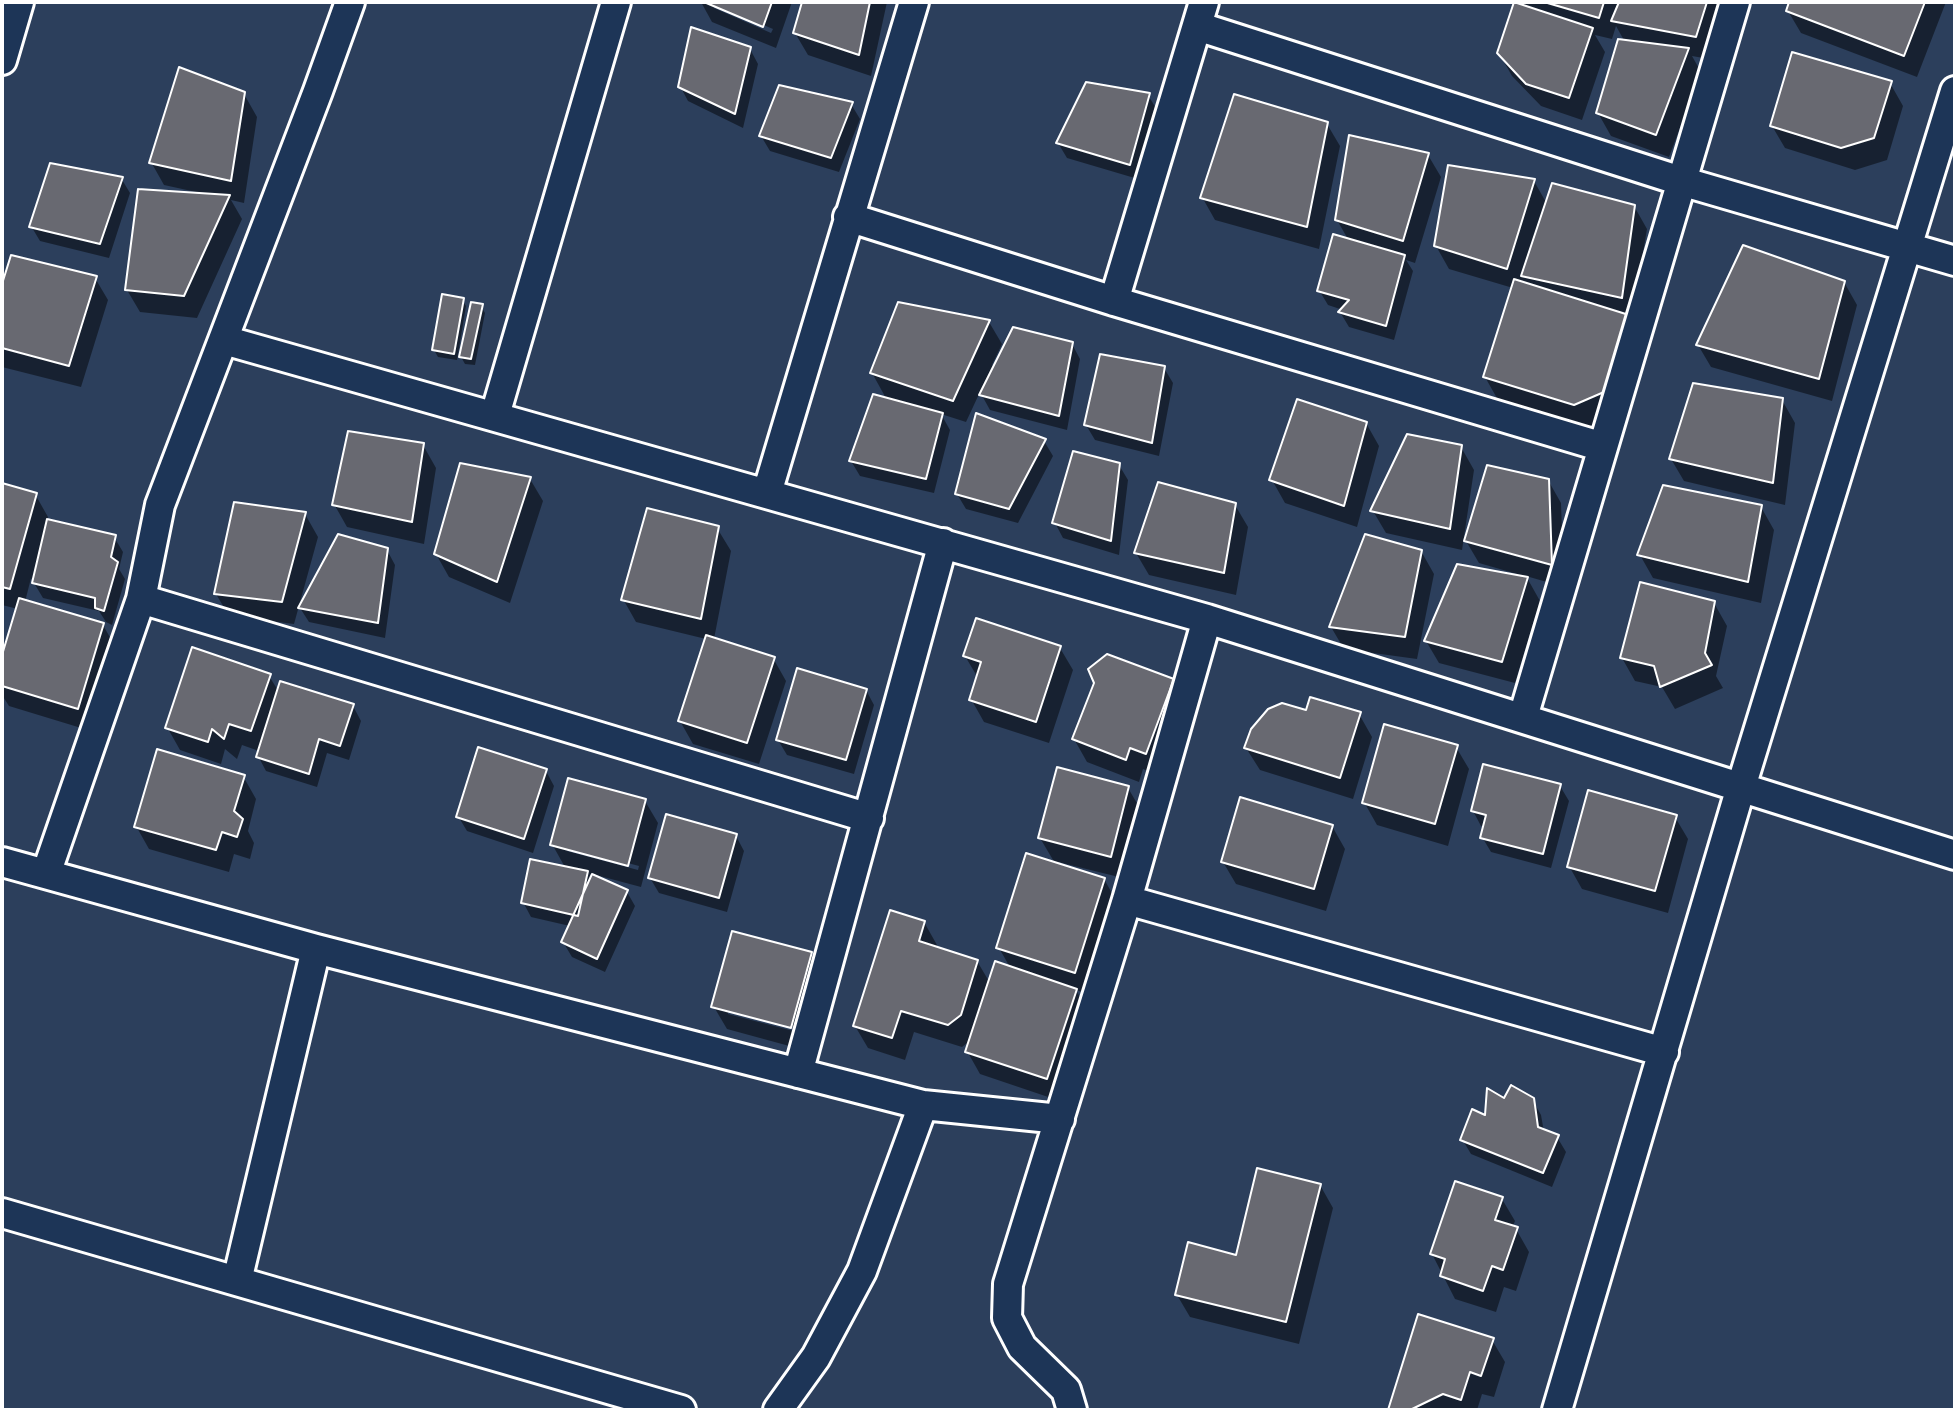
<!DOCTYPE html>
<style>
body{margin:0}
#map{position:relative;width:1957px;height:1412px;overflow:hidden;background:#2c3f5c;font-family:"Balsamiq Sans",sans-serif}
canvas{display:block}
.frame{position:absolute;inset:0;border:4px solid #fff;pointer-events:none}
</style>
<div id="map">
<canvas width="1957" height="1412"></canvas>
<div class="frame"></div>
</div>
<script>
const ctx = document.querySelector('canvas').getContext('2d');
ctx.lineJoin = 'round';
function fillPath(path, color) { ctx.fillStyle = color; ctx.fill(path, 'evenodd'); }
const poly = rows => new Path2D(rows.map(r => 'M' + r).join(''));
function trace(path, color, width, dash) { ctx.strokeStyle = color; ctx.lineWidth = width; ctx.lineCap = dash ? 'butt' : 'round'; ctx.setLineDash(dash || []); ctx.stroke(path); }
fillPath(poly([
 [701,2,792,2,776,48,712,22],
 [714,4,773,29,771,33,714,8],
 [804,2,887,2,871,76,808,55,795,33],
 [1523,2,1726,2,1709,59,1692,56,1701,72,1669,157,1611,136,1598,113,1625,42,1616,26,1612,39,1595,35,1605,52,1582,120,1541,106,1512,76,1499,53,1525,7],
 [1791,2,1946,2,1917,77,1801,33,1788,11],
 [750,49,758,64,743,128,688,101,680,86],
 [1890,83,1903,106,1887,160,1855,170,1785,148,1772,126],
 [244,94,257,117,244,203,231,200,242,219,197,318,140,312,127,290,196,192,164,185,151,162],
 [1148,95,1157,110,1138,179,1067,158,1058,143],
 [851,104,860,119,839,172,770,151,761,136],
 [1327,124,1340,146,1319,249,1215,220,1202,197],
 [1428,155,1441,177,1415,263,1406,260,1413,271,1394,340,1349,327,1340,312,1343,310,1328,305,1319,290,1349,241,1337,220],
 [121,178,130,193,109,258,40,241,31,226],
 [1534,181,1547,204,1634,206,1647,229,1616,414,1588,427,1498,400,1485,377,1513,288,1449,269,1436,246],
 [95,278,108,300,81,387,2,367,2,291],
 [1844,282,1857,305,1832,401,1711,367,1698,345],
 [462,300,466,306,457,360,438,357,434,350],
 [481,306,485,313,475,365,465,364,461,357],
 [989,322,1002,344,992,365,995,367,1072,344,1080,359,1067,430,990,410,980,392,966,422,941,414,950,430,934,493,860,476,851,461,887,400,872,373],
 [1164,368,1173,383,1159,456,1095,440,1086,425],
 [1782,400,1795,423,1785,505,1684,481,1671,459],
 [1366,423,1379,446,1357,527,1285,503,1272,480],
 [1044,441,1053,456,1018,523,966,509,957,494],
 [423,445,436,468,424,544,347,527,334,504],
 [1461,447,1474,470,1462,550,1386,533,1373,511],
 [1119,465,1128,480,1119,555,1063,538,1055,523],
 [530,479,543,501,510,603,449,577,436,554],
 [1548,480,1561,503,1564,587,1526,576,1540,601,1515,683,1439,663,1426,641,1516,577,1517,574,1479,563,1466,541],
 [2,485,35,494,48,517,47,521,114,537,123,552,119,569,125,579,112,625,106,622,99,611,43,598,31,578,25,602,103,625,116,648,91,731,9,706,2,695,2,662,18,609,2,605],
 [1235,505,1248,527,1236,595,1149,575,1136,553],
 [1761,507,1774,530,1761,603,1653,578,1640,555],
 [305,514,318,537,294,624,229,616,216,594],
 [717,528,731,551,714,639,773,658,786,681,759,764,693,744,680,721,706,639,636,622,623,599],
 [387,550,395,565,385,638,309,622,300,608],
 [1421,551,1434,574,1417,659,1344,649,1331,627],
 [1714,603,1727,626,1716,676,1723,688,1675,709,1662,687,1635,681,1622,658],
 [1060,648,1073,670,1049,743,984,722,971,699,978,678,965,656],
 [269,676,279,692,353,706,361,721,349,760,327,753,317,787,266,771,258,756,259,751,242,745,237,759,225,749,221,764,180,750,167,727],
 [1173,681,1186,704,1158,775,1143,769,1139,782,1087,762,1074,739],
 [866,690,874,705,854,774,787,755,778,740],
 [1307,713,1359,714,1372,737,1353,799,1260,770,1246,748],
 [1456,747,1469,769,1448,846,1377,825,1364,802],
 [546,771,554,786,533,853,467,831,458,816],
 [243,776,256,799,248,831,254,843,250,859,234,854,229,872,149,849,136,826],
 [1560,786,1569,801,1551,868,1491,852,1482,837,1485,827,1481,826,1473,811],
 [1128,788,1141,810,1123,878,1058,862,1057,865,1104,879,1117,902,1088,994,1076,990,1089,1013,1060,1101,980,1074,967,1051,971,1040,962,1047,914,1032,905,1060,868,1048,855,1026,924,922,937,945,936,949,977,961,990,983,1011,969,999,948,1056,865,1040,838],
 [645,801,658,823,641,887,596,875,595,877,627,892,635,906,605,972,572,957,563,942,570,926,531,917,523,902,566,869,552,844],
 [567,847,639,866,638,870,567,851],
 [1675,817,1688,839,1668,913,1582,889,1569,866],
 [1332,826,1345,849,1326,911,1236,884,1223,862],
 [736,836,744,851,727,912,659,893,650,878],
 [811,954,824,976,804,1050,727,1029,714,1007],
 [728,1009,802,1029,801,1033,728,1014],
 [1532,1099,1541,1115,1544,1132,1557,1137,1566,1152,1552,1187,1471,1154,1462,1139,1505,1100],
 [1320,1185,1333,1208,1299,1344,1190,1317,1177,1295,1237,1257],
 [1502,1199,1515,1221,1512,1228,1516,1229,1529,1252,1516,1291,1504,1287,1496,1312,1455,1299,1432,1254],
 [1492,1340,1505,1362,1494,1397,1482,1394,1477,1410,1390,1410]
]), '#0007');
const building = poly([
 [704,2,772,2,763,27,704,2],
 [802,2,870,2,859,55,793,33,802,2],
 [1514,2,1593,28,1569,98,1526,84,1497,53,1514,2],
 [1544,2,1604,2,1599,18,1544,2],
 [1619,2,1707,2,1696,37,1611,21,1619,2],
 [1789,2,1925,2,1904,56,1786,11,1789,2],
 [691,27,751,47,735,114,678,87,691,27],
 [1618,39,1689,48,1656,135,1596,113,1618,39],
 [1792,52,1892,81,1874,138,1841,148,1770,126,1792,52],
 [179,67,245,92,231,181,149,163,179,67],
 [1086,82,1150,93,1130,165,1056,143,1086,82],
 [779,85,853,102,831,158,759,136,779,85],
 [1234,94,1328,122,1307,227,1200,198,1234,94],
 [1349,135,1429,153,1403,241,1335,220,1349,135],
 [50,163,123,177,100,244,29,227,50,163],
 [1448,165,1535,179,1507,269,1434,246,1448,165],
 [1552,183,1635,205,1622,298,1521,276,1552,183],
 [138,189,230,195,184,296,125,290,138,189],
 [1333,234,1405,255,1386,326,1338,312,1349,300,1317,291,1333,234],
 [1743,245,1845,281,1819,379,1696,345,1743,245],
 [11,255,97,276,69,366,2,348,2,284,11,255],
 [1514,279,1629,315,1604,392,1574,405,1483,377,1514,279],
 [442,294,464,298,454,354,432,350,442,294],
 [471,302,483,304,471,359,459,357,471,302],
 [898,302,990,320,953,401,870,373,898,302],
 [1013,327,1073,342,1059,416,979,395,1013,327],
 [1100,354,1165,366,1152,443,1084,425,1100,354],
 [1693,383,1783,398,1773,483,1669,459,1693,383],
 [873,394,943,413,926,479,849,461,873,394],
 [1297,399,1367,422,1344,506,1269,480,1297,399],
 [976,413,1046,439,1009,509,955,494,976,413],
 [348,431,424,443,412,522,332,505,348,431],
 [1407,434,1462,445,1450,529,1370,511,1407,434],
 [1073,451,1120,463,1111,541,1052,523,1073,451],
 [460,463,531,477,497,582,434,554,460,463],
 [1487,465,1549,479,1552,565,1464,541,1487,465],
 [1158,482,1236,503,1224,573,1134,553,1158,482],
 [2,483,37,493,10,589,2,587,2,483],
 [1663,485,1762,505,1748,582,1637,555,1663,485],
 [234,502,306,512,282,602,214,594,234,502],
 [647,508,719,526,701,619,621,600,647,508],
 [47,519,116,535,111,557,118,562,104,611,95,608,95,598,32,583,47,519],
 [338,534,388,548,378,623,298,608,338,534],
 [1365,534,1422,550,1405,637,1329,627,1365,534],
 [1457,564,1528,577,1502,662,1424,641,1457,564],
 [1640,582,1715,601,1705,653,1712,665,1660,687,1654,666,1620,658,1640,582],
 [19,598,104,623,78,709,2,686,2,655,19,598],
 [976,618,1061,646,1036,722,969,700,981,662,963,656,976,618],
 [706,635,775,657,747,743,678,721,706,635],
 [192,647,271,674,251,731,229,724,224,739,212,729,208,742,165,728,192,647],
 [1107,654,1174,679,1146,754,1130,748,1126,760,1072,739,1094,683,1088,669,1107,654],
 [797,668,867,689,846,760,776,740,797,668],
 [280,681,354,704,340,746,319,739,309,774,256,757,280,681],
 [1310,697,1361,712,1340,778,1244,748,1251,729,1268,709,1282,703,1306,710,1310,697],
 [1384,724,1458,745,1435,824,1362,803,1384,724],
 [478,747,547,769,524,839,456,817,478,747],
 [157,749,245,775,234,811,243,819,237,837,222,832,216,850,134,827,157,749],
 [1483,764,1561,784,1543,854,1480,838,1486,815,1471,811,1483,764],
 [1057,767,1129,786,1111,857,1038,838,1057,767],
 [568,778,646,799,628,866,550,845,568,778],
 [1588,790,1677,815,1655,891,1567,867,1588,790],
 [1240,797,1333,825,1314,889,1221,862,1240,797],
 [666,814,737,834,719,898,648,878,666,814],
 [1026,853,1105,878,1075,973,996,948,1026,853],
 [530,859,588,871,578,916,521,903,530,859],
 [592,874,628,890,597,959,561,942,592,874],
 [890,910,925,921,919,941,978,960,961,1015,948,1025,901,1011,892,1038,853,1026,890,910],
 [732,931,812,952,791,1028,711,1007,732,931],
 [995,961,1077,989,1047,1079,965,1052,995,961],
 [1511,1085,1534,1098,1538,1127,1559,1135,1543,1173,1460,1140,1472,1109,1485,1115,1487,1088,1504,1098,1511,1085],
 [1257,1168,1321,1184,1286,1322,1175,1295,1188,1242,1236,1255,1257,1168],
 [1455,1181,1503,1197,1495,1220,1518,1227,1503,1270,1492,1266,1483,1291,1440,1276,1445,1259,1430,1254,1455,1181],
 [1418,1314,1494,1338,1481,1376,1470,1372,1461,1400,1443,1394,1410,1410,1388,1410,1418,1314]
]);
fillPath(building, '#686971');
trace(building, '#fff', 2);
const minor = poly([
 [1197,26,1681,181,1955,261],
 [2,60,19,2],
 [848,217,1114,301,1603,447],
 [1114,301,1204,2],
 [224,340,1207,619,1955,855],
 [495,415,616,2],
 [767,493,914,2],
 [141,599,869,818],
 [1523,717,1735,2],
 [2,862,316,949,923,1105,1060,1119],
 [46,874,141,599,160,505,318,91,350,2],
 [1127,900,1664,1052],
 [798,1073,943,543],
 [2,1213,681,1410],
 [237,1281,316,949],
 [778,1410,816,1357,862,1271,923,1105],
 [1072,1410,1066,1390,1022,1347,1007,1318,1008,1284,1127,900,1207,619],
 [1557,1410,1741,787,1955,91]
]);
trace(minor, '#fff', 34);
trace(minor, '#1d3557', 28);
</script>
